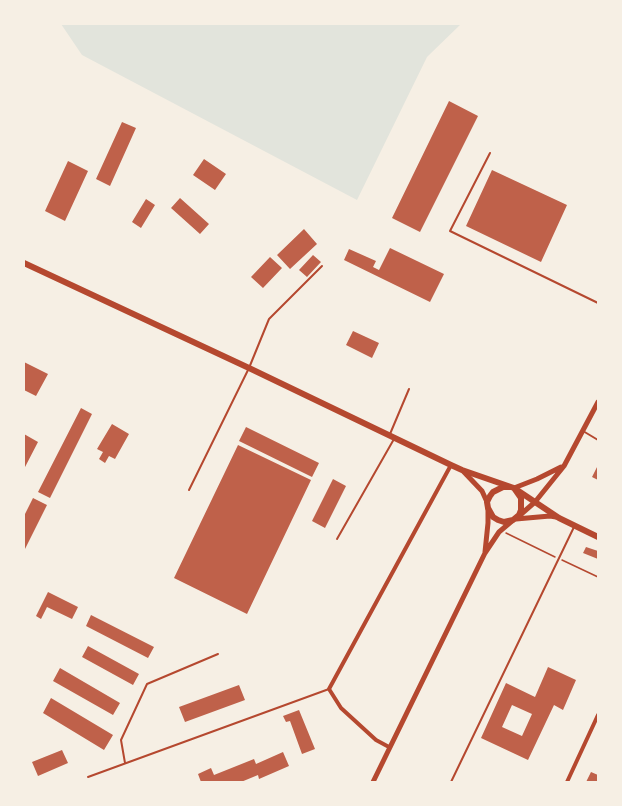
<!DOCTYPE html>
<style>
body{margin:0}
#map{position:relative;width:622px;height:806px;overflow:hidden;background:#f6efe4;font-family:"Open Sans",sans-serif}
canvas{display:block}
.frame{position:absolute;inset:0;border:25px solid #f6efe4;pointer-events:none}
</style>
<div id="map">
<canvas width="622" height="806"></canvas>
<div class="frame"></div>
</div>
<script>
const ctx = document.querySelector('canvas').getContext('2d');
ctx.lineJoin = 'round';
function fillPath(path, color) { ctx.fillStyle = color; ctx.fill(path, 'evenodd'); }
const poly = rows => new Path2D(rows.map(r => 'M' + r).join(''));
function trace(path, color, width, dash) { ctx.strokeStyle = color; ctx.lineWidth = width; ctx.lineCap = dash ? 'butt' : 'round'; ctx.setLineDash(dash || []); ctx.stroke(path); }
fillPath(poly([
 [61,24,461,24,427,57,357,200,82,55]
]), '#e2e4dc');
fillPath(poly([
 [449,101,478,116,420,232,392,218],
 [122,122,136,128,110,186,96,179],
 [204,159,226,174,215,190,193,175],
 [68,161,88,171,65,221,45,211],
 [492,170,567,205,541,262,466,226],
 [180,198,209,224,200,234,171,208],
 [146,199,155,205,141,228,132,222],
 [304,229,317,244,290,269,277,255],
 [390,248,444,274,430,302,344,260,349,249,376,261,373,267,379,270],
 [313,255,321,262,307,277,299,270],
 [270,257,282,268,263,288,251,277],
 [353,331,379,343,372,358,346,345],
 [24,362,48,374,36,396,24,390],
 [81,408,92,414,50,498,38,492],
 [112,424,129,434,115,459,109,456,105,463,99,459,103,452,97,449],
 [246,427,319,463,312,477,239,441],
 [24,434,38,442,24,469],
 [238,445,311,480,247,614,174,578],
 [598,465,598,480,592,477],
 [333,479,346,486,325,528,312,521],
 [33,498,47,505,24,551,24,516],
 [586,547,598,551,598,559,583,553],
 [48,592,78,607,72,619,47,607,41,619,36,616],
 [91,615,154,647,148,658,86,626],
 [88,646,139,674,133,685,82,657],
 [548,667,576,680,563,710,554,705,528,760,481,738,506,683,535,697],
 [512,705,532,714,522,736,502,727],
 [60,668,120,703,113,715,53,681],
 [239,685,245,700,185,722,179,707],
 [51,698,113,735,104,750,43,713],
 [299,710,315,749,302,754,290,721,286,722,283,716],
 [62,750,68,763,38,776,32,762],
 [283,752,289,766,259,779,258,775,241,782,201,782,198,774,211,768,214,775,254,759,256,764],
 [591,772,598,775,598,782,586,782]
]), '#bf614a');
trace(poly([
 [506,533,555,557],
 [562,560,598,577]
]), '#b5482f', 1.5);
trace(poly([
 [490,153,450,231,598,303],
 [583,431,598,440],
 [390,434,409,389],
 [189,490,249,368,269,319,322,266],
 [337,539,394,439],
 [125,763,121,740,147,684,218,654],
 [88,777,329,689],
 [451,782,574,527]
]), '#b5482f', 2);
trace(poly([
 [389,747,376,740,341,708,329,689,451,465],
 [567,782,598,715]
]), '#b5482f', 4);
trace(poly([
 [463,471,482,491,487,502],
 [514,488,537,479,561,467],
 [519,516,535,502,564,466,598,402],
 [516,519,550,516,556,517],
 [485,552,488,523,488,508],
 [373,782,485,553,499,532,512,521]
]), '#b5482f', 5);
trace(poly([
 [24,263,249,368,451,465,462,470,511,487],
 [503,487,511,487,514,488,521,498,521,510,519,515,513,520,504,522,498,520,493,517,488,508,487,502,490,496,493,492,503,487],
 [517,490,559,518,598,537]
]), '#b5482f', 6);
</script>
